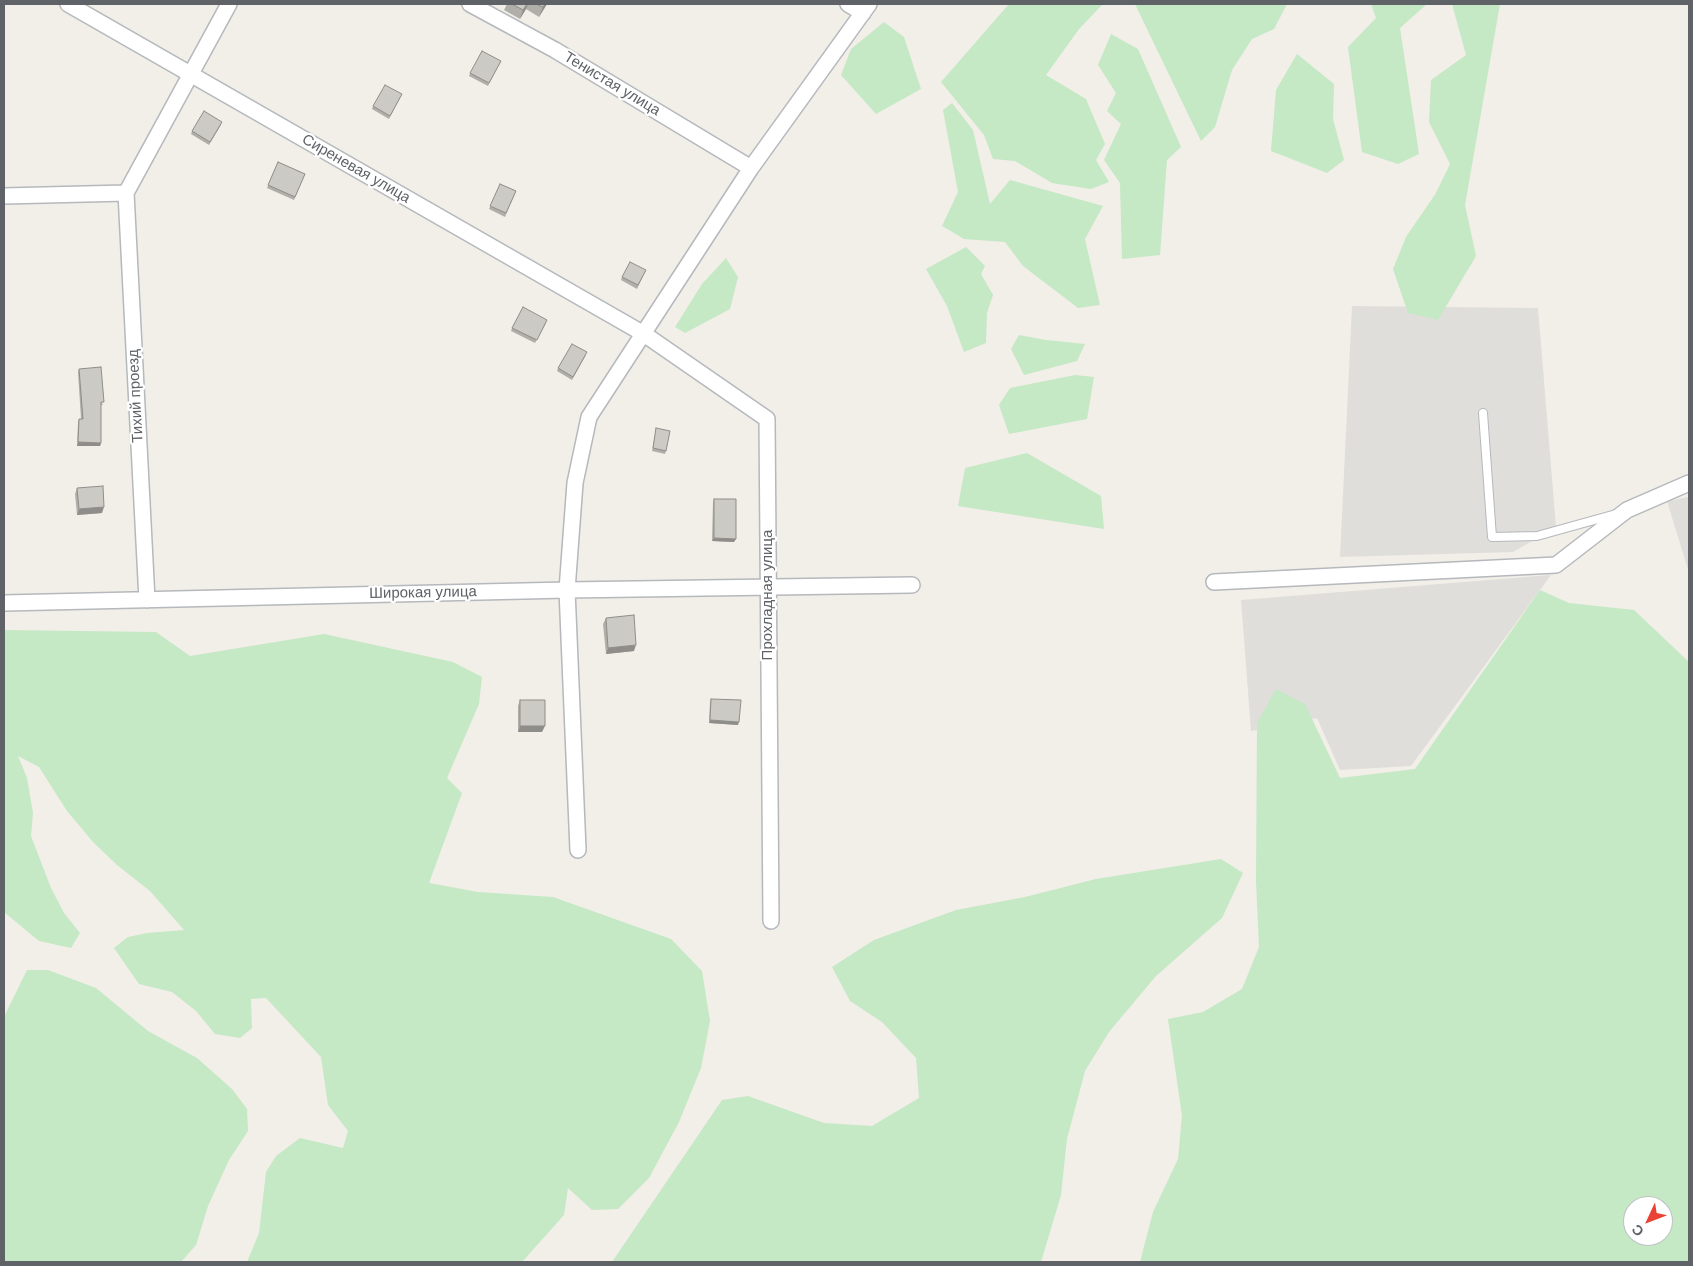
<!DOCTYPE html>
<meta charset="utf-8">
<style>
body{margin:0}
#map{position:relative;width:1693px;height:1266px;overflow:hidden;background:#f1efe8;font-family:Helvetica,sans-serif}
canvas{display:block}
.frame{position:absolute;inset:0;border:5px solid #5f6368;pointer-events:none}
.north{position:absolute;left:1623px;top:1196px;width:50px;height:50px;box-sizing:border-box;background:#fff;border:1px solid #bfc1c3;border-radius:50%;rotate:227deg;font-size:14px;font-weight:700;line-height:20px;text-align:center;color:#5f6368}
.north::after{content:'';display:block;margin:auto;width:18px;height:22px;background:#ea4335;clip-path:polygon(50% 0,100% 100%,50% 72%,0 100%)}
</style>
<div id="map">
<canvas width="1693" height="1266"></canvas>
<div class="frame"></div>
<div class="north">С</div>
</div>
<script>
const ctx = document.querySelector('canvas').getContext('2d');
ctx.lineJoin = 'round';
function fillPath(path, color) { ctx.fillStyle = color; ctx.fill(path, 'evenodd'); }
const poly = rows => new Path2D(rows.map(r => 'M' + r).join(''));
function trace(path, color, width, dash) { ctx.strokeStyle = color; ctx.lineWidth = width; ctx.lineCap = dash ? 'butt' : 'round'; ctx.setLineDash(dash || []); ctx.stroke(path); }
function drawText(font, color, halo, rows, align = 'center') {
  ctx.font = font + ' Helvetica,sans-serif'; ctx.lineWidth = 4.5; ctx.setLineDash([]); ctx.textBaseline = 'middle'; ctx.strokeStyle = halo; ctx.fillStyle = color; for (const [text, x, y, turn = 0] of rows) {
    ctx.save(); ctx.translate(x, y); ctx.rotate((+turn || 0) * Math.PI / 180); ctx.textAlign = isNaN(turn) ? turn : align; if (halo) ctx.strokeText(text, 0, 0); ctx.fillText(text, 0, 0); ctx.restore();
  }
}
fillPath(poly([
 [1352,306,1538,308,1556,527,1513,552,1340,557],
 [1689,497,1689,573,1667,501],
 [1551,575,1411,766,1340,770,1317,718,1251,731,1241,600]
]), '#e0deda');
fillPath(poly([
 [1009,4,1103,4,1079,29,1046,75,1086,99,1105,144,1096,160,1109,182,1091,189,1052,183,1015,161,993,159,984,135,941,82],
 [1135,4,1287,4,1274,29,1252,39,1232,70,1215,127,1201,141],
 [1371,4,1427,4,1400,28,1419,154,1398,164,1362,152,1348,47,1376,18],
 [1452,4,1500,4,1465,205,1476,256,1438,320,1408,313,1393,269,1406,237,1436,193,1450,164,1429,122,1431,80,1466,55],
 [884,22,904,37,921,89,876,114,841,75,851,49],
 [1111,34,1138,49,1181,147,1167,160,1160,255,1122,259,1120,183,1104,160,1121,124,1107,111,1116,93,1098,65],
 [1297,54,1334,84,1333,119,1344,160,1327,173,1271,151,1276,90],
 [952,103,973,130,990,204,1010,180,1103,206,1085,239,1100,305,1078,308,1023,266,1005,242,964,239,942,226,958,192,943,110],
 [966,247,985,266,981,274,993,295,987,313,986,343,964,352,947,306,926,269],
 [726,258,738,277,730,309,685,333,675,327,702,284],
 [1019,335,1046,340,1085,344,1077,361,1024,375,1011,349],
 [1075,375,1094,377,1087,419,1009,434,999,405,1010,388],
 [1027,453,1101,496,1104,529,958,506,965,468],
 [1540,590,1569,603,1634,610,1689,662,1689,1262,1140,1262,1153,1212,1178,1159,1182,1116,1168,1019,1203,1012,1242,989,1259,947,1256,881,1257,723,1276,689,1305,704,1340,778,1415,769],
 [1633,1206,1663,1206,1663,1236,1633,1236],
 [4,630,156,632,190,656,324,634,453,662,482,677,479,704,447,778,462,793,429,883,478,892,553,897,671,939,702,971,710,1021,701,1068,679,1122,649,1178,618,1209,592,1210,568,1188,564,1215,522,1262,247,1262,259,1233,266,1172,276,1156,300,1138,343,1148,348,1131,328,1105,321,1057,266,998,251,999,252,1028,240,1038,215,1034,196,1011,172,992,139,984,114,948,128,937,147,933,184,930,150,891,117,865,93,842,67,811,39,767,18,756,27,778,33,813,31,836,51,888,64,913,80,933,71,948,39,941,4,912],
 [1221,859,1243,873,1222,918,1156,976,1109,1032,1085,1071,1067,1139,1061,1195,1041,1262,612,1262,722,1100,748,1096,824,1123,872,1126,919,1098,916,1058,882,1022,850,1001,832,967,874,940,956,910,1025,897,1096,879],
 [27,970,48,970,96,988,148,1031,197,1058,232,1089,247,1109,248,1131,229,1160,208,1206,196,1245,181,1262,4,1262,4,1017]
]), '#c5e8c5');
const service = poly([
 [1483,413,1492,537,1537,536,1616,514]
]);
const minor = poly([
 [68,4,644,334,767,419,771,921],
 [470,4,555,50,751,168],
 [848,4,863,13],
 [126,193,147,600],
 [126,193,229,4],
 [4,196,126,193],
 [1214,582,1556,565,1627,510,1689,483],
 [4,603,567,590,575,483,589,417,751,168,869,4],
 [578,850,567,590,912,585]
]);
trace(service, '#b5b8bc', 10);
trace(minor, '#b5b8bc', 18);
trace(service, '#fff', 8);
trace(minor, '#fff', 15);
fillPath(poly([
 [507,4,547,4,539,17,526,9,520,19,504,10],
 [501,61,488,86,469,76,470,73],
 [402,94,389,119,372,109,373,106],
 [221,125,209,145,191,134,192,131],
 [278,162,305,174,294,200,267,188],
 [500,184,516,191,505,217,489,209],
 [646,270,637,289,621,280,622,277],
 [546,323,535,343,511,331,512,328],
 [586,355,572,380,557,371,558,368],
 [79,369,103,405,101,405,101,443,100,446,77,446,78,422,79,419,81,419,78,372],
 [656,428,666,451,665,454,652,451],
 [77,488,102,513,77,515,75,494],
 [714,499,734,542,712,541,713,502],
 [606,618,634,651,606,654,603,624],
 [711,699,738,725,709,723,710,702],
 [520,700,542,732,518,732,518,706]
]), '#afaea9');
fillPath(poly([
 [527,4,528,4,526,9,520,19,523,10],
 [545,4,547,4,539,17,543,7],
 [78,442,101,443,100,446,77,446],
 [104,507,102,513,77,515,79,509],
 [714,538,736,539,734,542,712,541],
 [636,645,634,651,606,654,608,648],
 [710,720,739,722,738,725,709,723],
 [520,726,545,726,542,732,518,732]
]), '#8f8d8a');
const building = poly([
 [512,4,527,4,523,10,512,4],
 [536,4,545,4,543,7,536,4],
 [482,51,501,61,489,83,470,73,482,51],
 [385,85,402,94,390,116,373,106,385,85],
 [204,111,222,122,210,142,192,131,204,111],
 [278,162,305,174,295,197,268,185,278,162],
 [500,184,516,191,506,213,490,206,500,184],
 [630,262,646,270,638,285,622,277,630,262],
 [523,307,547,320,537,340,512,328,523,307],
 [572,344,587,352,573,377,558,368,572,344],
 [101,367,104,402,101,402,101,443,78,442,79,419,83,419,79,369,101,367],
 [656,428,670,431,666,451,653,448,656,428],
 [103,486,104,507,79,509,77,488,103,486],
 [714,499,736,499,736,539,714,538,714,499],
 [634,615,636,645,608,648,606,618,634,615],
 [711,699,741,700,739,722,710,720,711,699],
 [520,700,545,700,545,726,520,726,520,700]
]);
fillPath(building, '#cccac5');
trace(building, '#8f8d8a', 1);
drawText('15px', '#5f6368', '#fff', [
 ["Тенистая улица",612,84,31],
 ["Сиреневая улица",356,169,30],
 ["Тихий проезд",136,396,-93],
 ["Широкая улица",423,593,-1],
 ["Прохладная улица",768,595,-90]
]);
</script>
